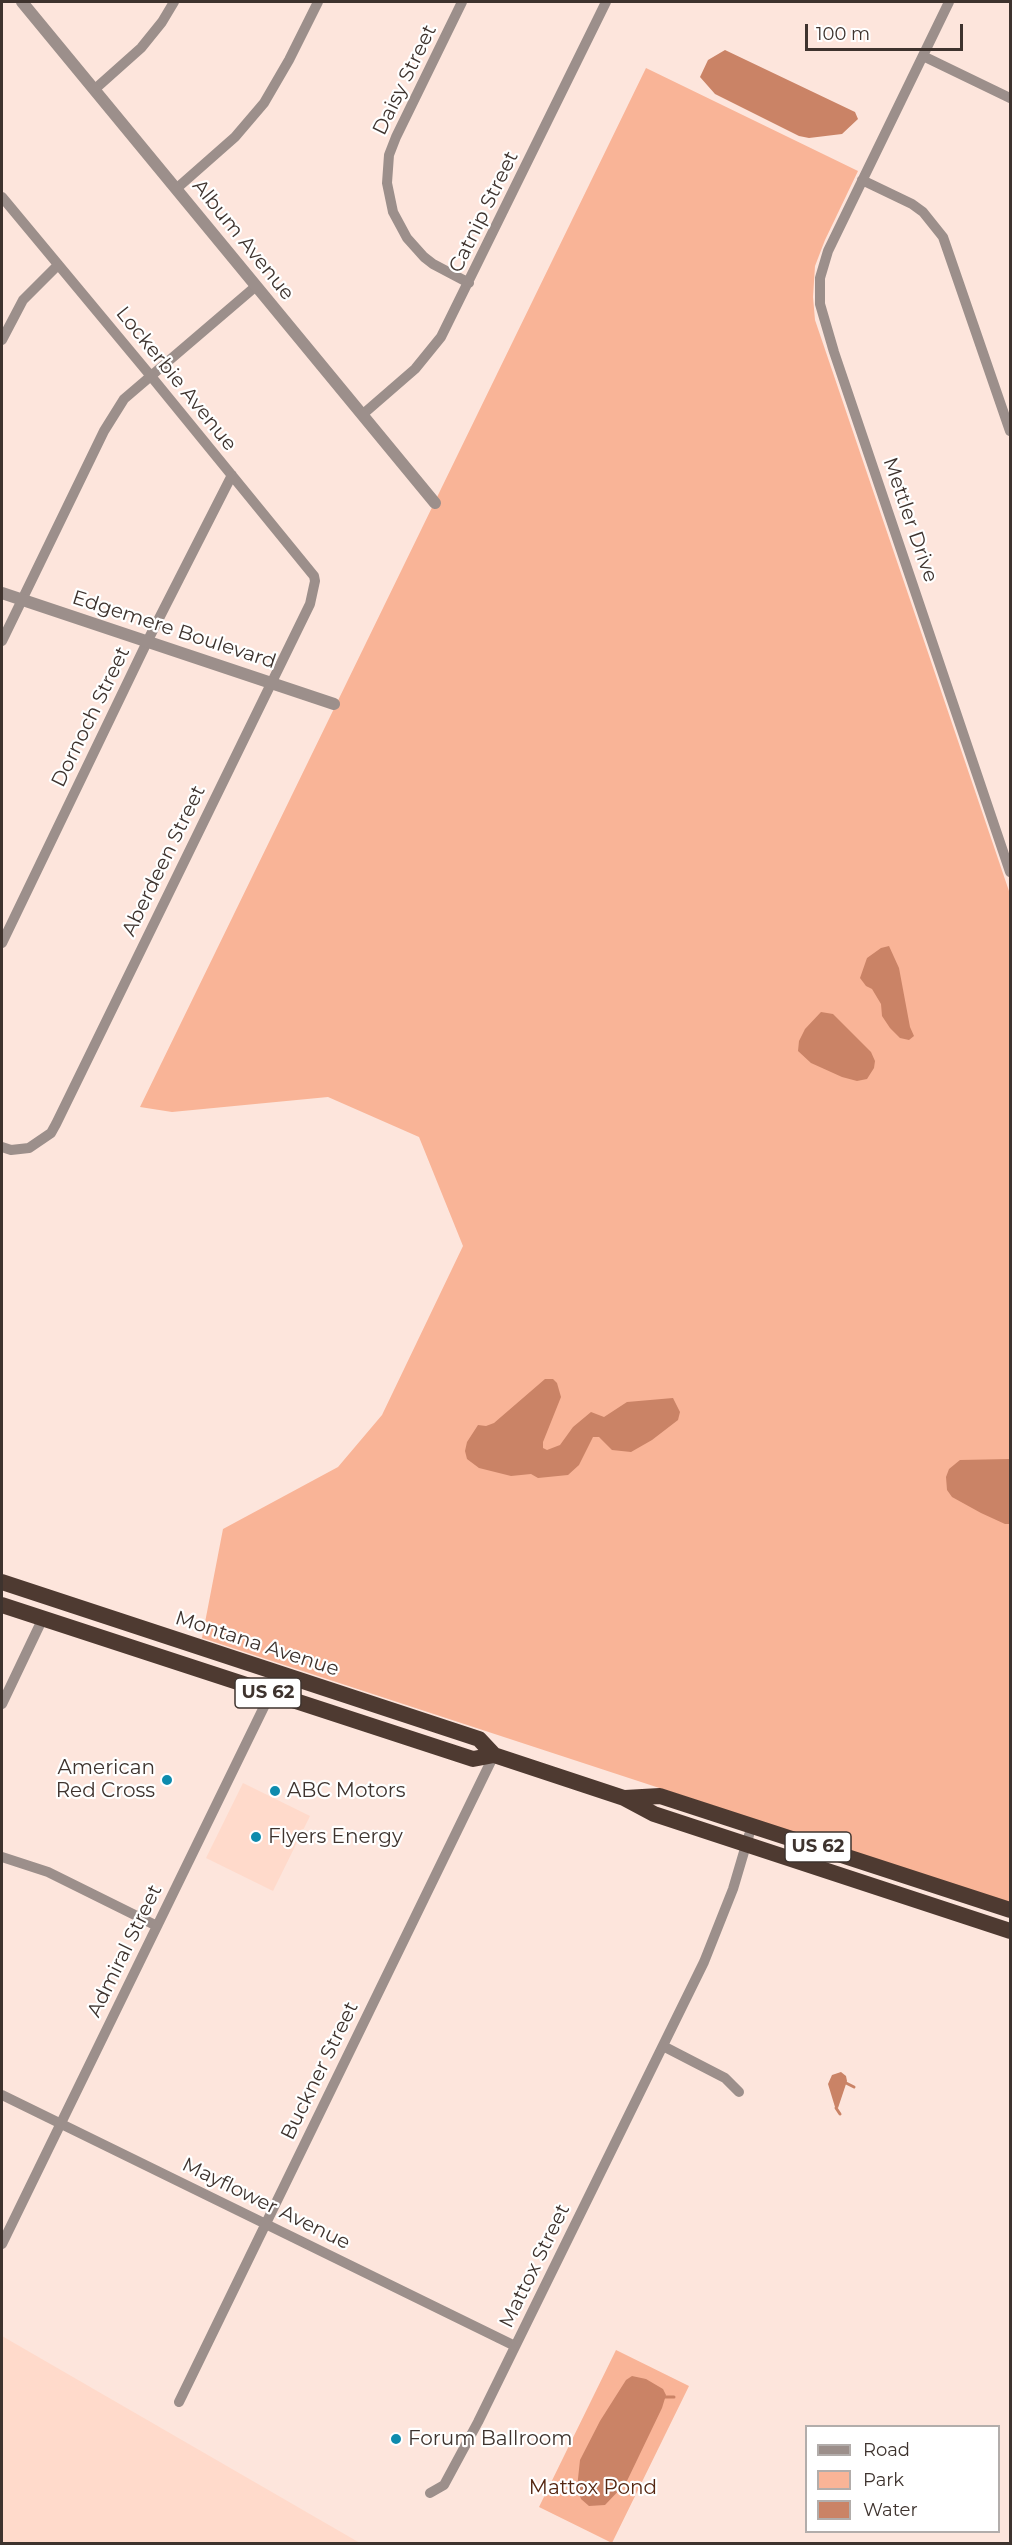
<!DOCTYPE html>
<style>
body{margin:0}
#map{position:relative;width:1012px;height:2545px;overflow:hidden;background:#fde5dc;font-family:Montserrat,sans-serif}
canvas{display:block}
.frame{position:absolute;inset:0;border:3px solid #3e332e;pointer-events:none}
.legend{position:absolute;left:805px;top:2425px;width:195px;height:108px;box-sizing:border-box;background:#fff;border:2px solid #b2adab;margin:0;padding:8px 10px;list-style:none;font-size:18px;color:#3e332e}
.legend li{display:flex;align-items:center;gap:12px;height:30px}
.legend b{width:30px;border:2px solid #b2adab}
.scale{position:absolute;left:805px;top:24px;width:158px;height:27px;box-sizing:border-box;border:3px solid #3e332e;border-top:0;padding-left:8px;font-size:18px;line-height:21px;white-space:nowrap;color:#3e332e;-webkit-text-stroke:4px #fff;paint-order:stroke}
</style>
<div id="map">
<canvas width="1012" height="2545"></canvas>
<div class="frame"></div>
<ul class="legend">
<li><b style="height:8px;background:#9c8f8b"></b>Road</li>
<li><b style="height:16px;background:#f9b497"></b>Park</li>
<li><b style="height:16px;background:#ca8366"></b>Water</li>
</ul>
<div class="scale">100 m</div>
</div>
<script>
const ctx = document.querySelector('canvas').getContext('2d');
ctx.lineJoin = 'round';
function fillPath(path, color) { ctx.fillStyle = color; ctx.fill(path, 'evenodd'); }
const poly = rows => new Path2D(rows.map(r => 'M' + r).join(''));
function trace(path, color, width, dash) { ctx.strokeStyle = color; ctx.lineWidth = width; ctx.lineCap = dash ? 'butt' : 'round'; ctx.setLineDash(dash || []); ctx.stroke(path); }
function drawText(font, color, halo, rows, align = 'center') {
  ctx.font = font + ' Montserrat,sans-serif'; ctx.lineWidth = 4.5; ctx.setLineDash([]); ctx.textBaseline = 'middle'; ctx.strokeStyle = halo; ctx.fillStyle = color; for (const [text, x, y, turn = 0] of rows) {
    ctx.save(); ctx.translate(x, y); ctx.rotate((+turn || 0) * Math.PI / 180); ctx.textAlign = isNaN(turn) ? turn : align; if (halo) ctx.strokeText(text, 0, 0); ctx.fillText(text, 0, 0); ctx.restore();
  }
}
fillPath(poly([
 [243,1783,310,1816,273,1891,206,1858],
 [2,2336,360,2543,2,2543]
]), '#ffdacb');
fillPath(poly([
 [646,68,858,171,825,240,815,266,813,297,815,320,1010,894,1010,1903,202,1638,223,1529,338,1467,382,1415,463,1246,419,1137,328,1097,172,1112,140,1107],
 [616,2350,689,2386,612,2543,539,2507]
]), '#f9b497');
fillPath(poly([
 [725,50,855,112,858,119,842,134,809,138,799,136,715,94,700,77,708,60],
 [889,946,899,968,910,1027,914,1036,909,1040,900,1038,890,1028,882,1016,881,1004,872,989,866,986,860,978,867,958,881,948],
 [821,1012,833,1014,871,1052,875,1061,874,1068,867,1079,857,1081,842,1077,811,1063,798,1051,799,1041,805,1029],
 [545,1379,553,1379,557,1383,561,1397,543,1442,543,1448,547,1450,560,1445,573,1427,591,1412,604,1417,627,1402,673,1398,680,1412,678,1420,652,1440,631,1452,612,1450,599,1437,593,1437,579,1465,568,1475,538,1478,531,1474,511,1476,479,1468,467,1459,465,1451,467,1442,478,1425,486,1426,494,1423],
 [1010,1459,1010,1524,1005,1524,981,1513,952,1497,947,1490,946,1477,949,1469,960,1460],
 [841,2072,846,2076,847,2081,838,2108,835,2107,828,2084,832,2075],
 [632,2376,646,2379,663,2389,666,2395,662,2408,626,2483,605,2505,589,2506,581,2499,577,2488,580,2460,600,2421,626,2380]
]), '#ca8366');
trace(poly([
 [846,2083,854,2087],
 [836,2108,840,2114],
 [665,2397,674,2397]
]), '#ca8366', 3);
trace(poly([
 [462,2,396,137,389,155,387,183,393,212,407,238,424,257,433,264,469,283],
 [949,2,828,251,820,278,820,304,834,352,1010,872],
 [923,56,1010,98],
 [95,89,141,48,162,22,174,2],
 [862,180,912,204,923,212,943,237,1010,431],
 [176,189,235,137,264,103,289,60,318,2],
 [2,197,150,375,314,576,315,581,310,604,56,1124,51,1133,29,1148,11,1150,2,1147],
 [2,340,23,300,58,265],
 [362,415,415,369,441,337,606,2],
 [2,641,104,431,124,399,255,287],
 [2,943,147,642,232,475],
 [2,1704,43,1618],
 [2,1857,48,1872,157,1926],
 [663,2046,725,2078,739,2092],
 [2,2095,515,2346],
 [2,2244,280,1674],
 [179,2402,494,1755],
 [430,2493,444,2485,478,2422,704,1962,733,1889,749,1835]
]), '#9c8f8b', 10);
trace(poly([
 [22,2,435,503],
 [2,593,334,704]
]), '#9c8f8b', 12);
trace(poly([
 [2,1582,479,1739,494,1755,624,1798,654,1814,1010,1931],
 [2,1605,473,1759,494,1755],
 [625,1798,660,1796,1010,1910]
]), '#4e3a31', 16);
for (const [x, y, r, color] of [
 [167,1780,6,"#0e8bad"],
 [275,1791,6,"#0e8bad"],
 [256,1837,6,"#0e8bad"],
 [396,2439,6,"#0e8bad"]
]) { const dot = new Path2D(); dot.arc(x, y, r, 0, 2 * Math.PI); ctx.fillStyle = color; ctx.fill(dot); trace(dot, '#fff', 2); }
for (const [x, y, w] of [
 [268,1693,66],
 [818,1847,66]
]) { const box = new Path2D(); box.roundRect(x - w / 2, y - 15, w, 30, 4.5); ctx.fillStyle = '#fff'; ctx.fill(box); trace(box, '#3e332e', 1.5); }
drawText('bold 18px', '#3e332e', null, [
 ["US 62",268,1693],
 ["US 62",818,1847]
]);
drawText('20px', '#3e332e', '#fff', [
 ["Daisy Street",405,80,-64],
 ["Catnip Street",484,212,-64],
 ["Album Avenue",243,240,51],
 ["Lockerbie Avenue",176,379,51],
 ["Mettler Drive",910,520,71],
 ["Edgemere Boulevard",174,630,18],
 ["Dornoch Street",91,717,-64],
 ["Aberdeen Street",164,861,-64],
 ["Montana Avenue",257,1644,18],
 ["Admiral Street",125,1951,-64],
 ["Buckner Street",320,2071,-64],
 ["Mayflower Avenue",266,2204,26],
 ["Mattox Street",535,2266,-64]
]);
drawText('20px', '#3e332e', '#fff', [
 ["American",155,1768,"right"],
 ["Red Cross",155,1791,"right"],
 ["ABC Motors",287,1791],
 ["Flyers Energy",268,1837],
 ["Forum Ballroom",408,2439]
], 'left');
drawText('20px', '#552712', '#fff', [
 ["Mattox Pond",593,2488]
]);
</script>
